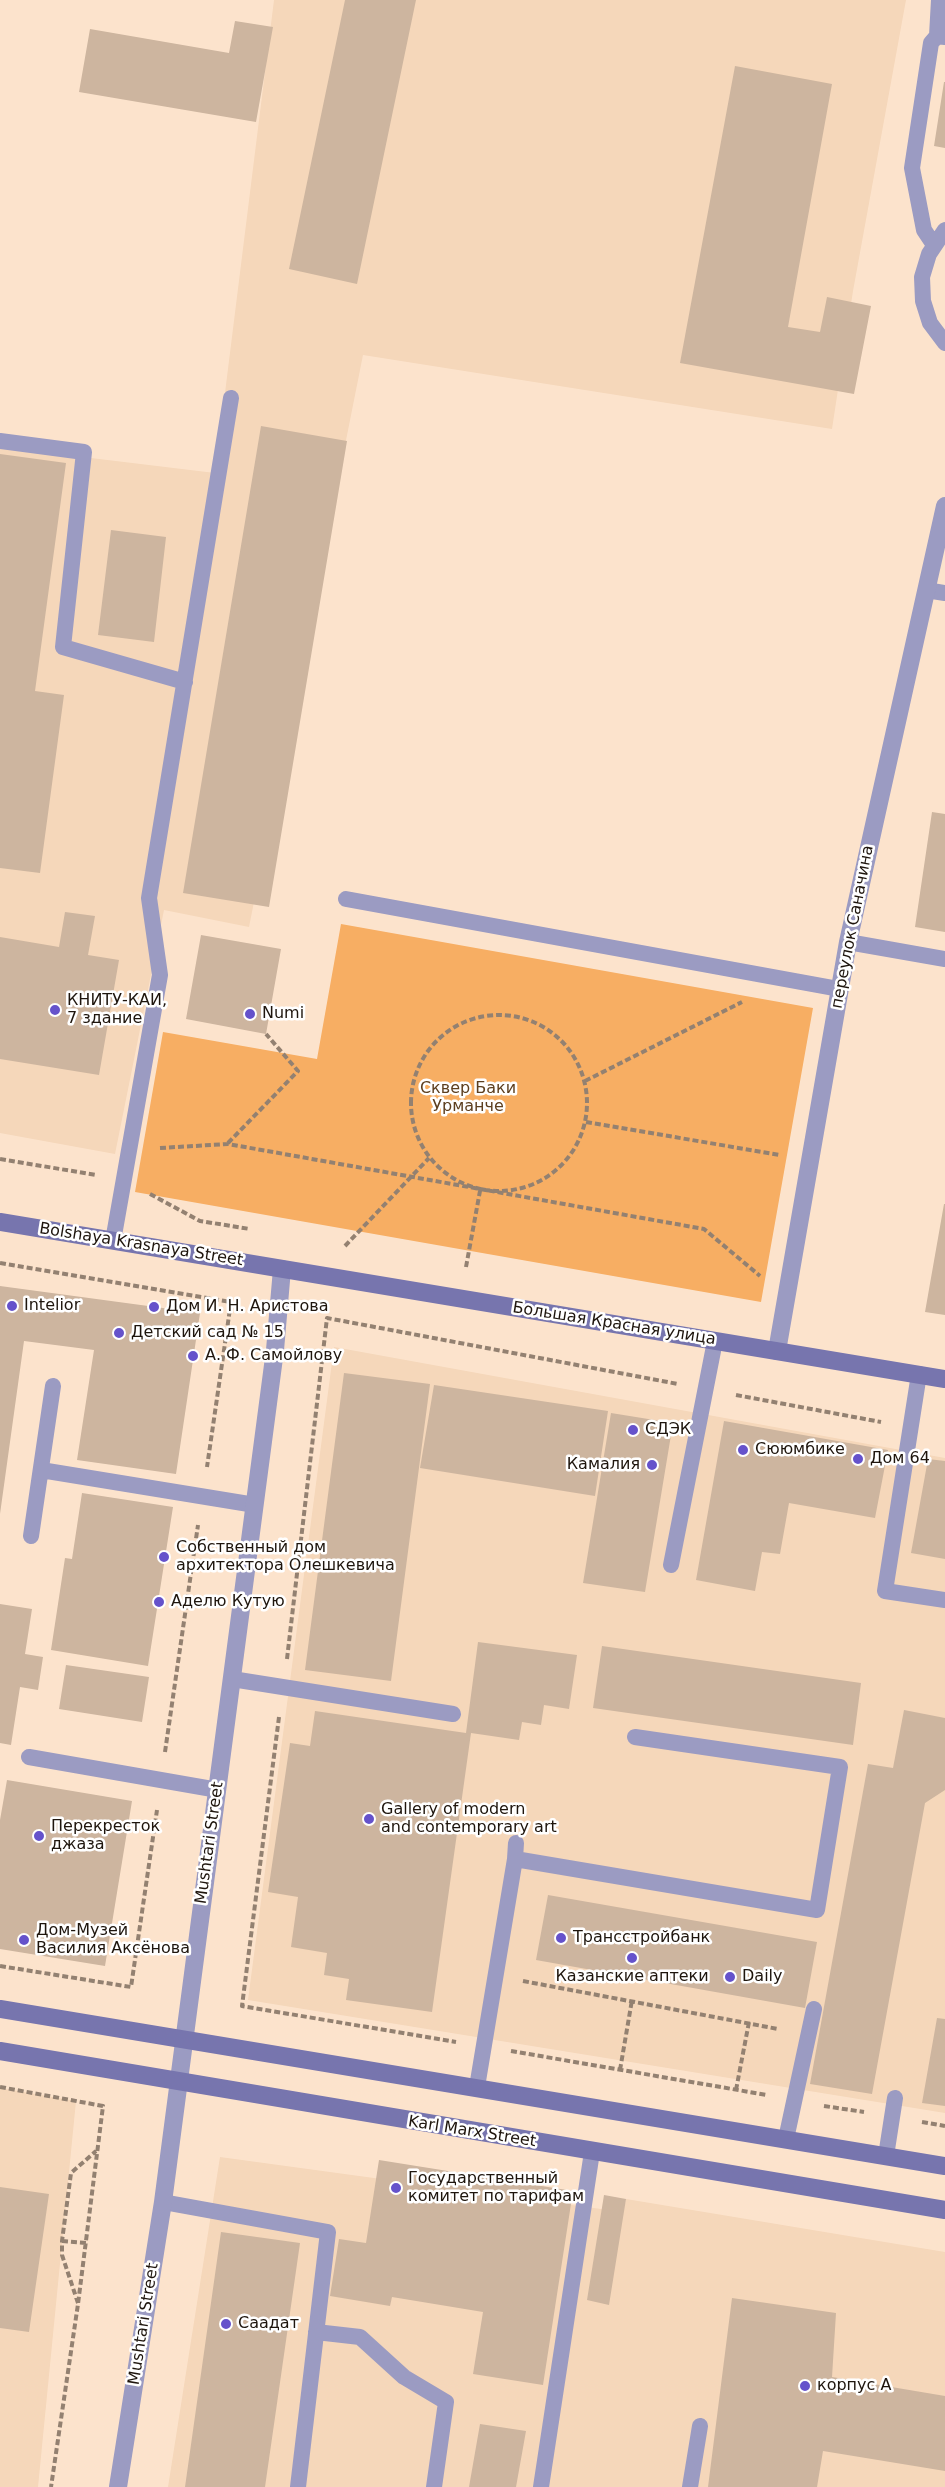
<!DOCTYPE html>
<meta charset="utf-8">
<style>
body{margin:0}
canvas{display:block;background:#fce3cc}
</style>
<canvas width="945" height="2487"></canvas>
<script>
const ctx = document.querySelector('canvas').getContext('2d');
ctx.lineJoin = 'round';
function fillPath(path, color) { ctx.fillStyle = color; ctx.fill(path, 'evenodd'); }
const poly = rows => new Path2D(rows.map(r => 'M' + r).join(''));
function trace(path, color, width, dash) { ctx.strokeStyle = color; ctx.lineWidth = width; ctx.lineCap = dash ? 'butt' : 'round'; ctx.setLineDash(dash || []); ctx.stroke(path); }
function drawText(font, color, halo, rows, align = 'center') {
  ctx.font = font + ' "DejaVu Sans",sans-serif'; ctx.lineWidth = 5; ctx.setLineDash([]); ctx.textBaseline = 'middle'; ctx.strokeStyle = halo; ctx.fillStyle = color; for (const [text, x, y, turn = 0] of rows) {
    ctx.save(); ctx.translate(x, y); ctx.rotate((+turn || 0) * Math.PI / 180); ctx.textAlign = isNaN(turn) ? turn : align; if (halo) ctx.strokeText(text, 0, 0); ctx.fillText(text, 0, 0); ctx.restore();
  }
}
fillPath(poly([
 [274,0,906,0,853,291,832,429,363,355,249,927,164,910,115,1154,0,1133,0,447,215,473],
 [334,1347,945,1458,945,2113,248,2000],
 [0,2088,76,2101,38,2487,0,2487],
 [220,2157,623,2212,626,2199,945,2252,945,2487,168,2487]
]), '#f5d7ba');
fillPath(poly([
 [341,924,813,1008,761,1302,135,1192,163,1032,317,1059]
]), '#f7ae63');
fillPath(poly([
 [345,0,416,0,357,284,289,269],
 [235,21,273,27,256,122,79,92,90,29,229,53],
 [735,66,832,84,788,327,820,332,827,297,871,306,854,394,680,363],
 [944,82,945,82,945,148,934,146],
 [261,426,347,441,269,907,183,893],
 [0,454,66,463,35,691,64,695,40,873,0,868],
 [111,530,166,537,154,642,98,635],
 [932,812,945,814,945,932,915,927],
 [65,912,95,916,88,955,119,960,99,1075,0,1059,0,937,59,947],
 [201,935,281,949,266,1034,186,1019],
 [944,1204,945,1204,945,1315,925,1312],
 [0,1286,200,1313,176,1474,77,1460,94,1350,24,1341,0,1514],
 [344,1373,430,1384,391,1681,305,1670],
 [434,1385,608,1411,595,1496,420,1468],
 [611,1413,673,1423,645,1592,583,1583],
 [724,1421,888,1450,875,1518,789,1503,780,1554,762,1552,755,1591,696,1580],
 [928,1459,945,1461,945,1559,911,1553],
 [82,1493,173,1507,148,1666,51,1650,65,1558,72,1559],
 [0,1604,32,1609,25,1654,43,1657,38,1690,20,1687,11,1745,0,1743],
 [478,1642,577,1655,569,1709,544,1705,541,1725,522,1722,519,1740,471,1733,432,2012,346,2000,349,1979,324,1975,327,1953,291,1947,298,1897,268,1892,290,1743,310,1746,315,1711,466,1733],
 [602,1646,861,1683,853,1745,593,1708],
 [66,1665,149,1677,142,1722,59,1709],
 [904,1710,945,1718,945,1790,925,1803,872,2094,810,2084,868,1764,893,1768],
 [7,1780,132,1801,105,1966,0,1949,0,1820],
 [548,1895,817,1942,805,2008,536,1960],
 [937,2018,945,2019,945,2106,922,2103],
 [379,2160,573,2191,543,2385,473,2374,483,2312,392,2297,390,2306,330,2296,339,2239,366,2243],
 [0,2187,49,2194,29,2332,0,2328],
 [604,2195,626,2199,609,2305,587,2300],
 [221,2232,300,2243,265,2487,185,2487],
 [732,2298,836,2313,832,2377,945,2396,945,2471,823,2451,817,2487,708,2487],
 [480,2424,526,2431,516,2487,469,2487]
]), '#cdb59f');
trace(poly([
 '411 1103a88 88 0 1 1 176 0a88 88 0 1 1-176 0Z',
 [585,1081,742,1002],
 [586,1122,780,1155],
 [228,1143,298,1071,266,1034],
 [160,1148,228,1144,704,1229,760,1276],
 [0,1159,96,1175],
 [150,1194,200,1221,250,1229],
 [345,1246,429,1158],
 [0,1263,231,1302,207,1467],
 [466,1267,480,1191],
 [736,1395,881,1422],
 [287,1659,327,1318,678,1384],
 [279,1717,242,2006,456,2042],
 [165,1752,198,1525],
 [0,1966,131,1987,157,1810],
 [523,1981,778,2029],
 [511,2051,767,2095],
 [620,2070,632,2000],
 [0,2087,103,2106,78,2304,51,2487],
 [736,2090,749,2022],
 [824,2106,864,2112],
 [922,2122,945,2126],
 [62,2241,86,2243],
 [78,2303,62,2255,62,2241,71,2173,96,2151]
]), '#938171', 4, [6, 3]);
trace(poly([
 [937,36,939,0],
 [945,230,929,254,922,277,923,301,930,323,945,343],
 [934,245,924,230,912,168,931,43,937,36,945,37],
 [0,441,84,452,63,647,185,682],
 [926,590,945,593],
 [346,899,839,989],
 [848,942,945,959],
 [113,1241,160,975,149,898,231,398],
 [919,1374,885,1591,945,1600],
 [41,1470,255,1505],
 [31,1536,53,1386],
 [671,1565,715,1341],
 [232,1679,453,1714],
 [29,1757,218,1790],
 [515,1859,516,1843],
 [477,2087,515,1859,817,1910,840,1767,635,1737],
 [786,2139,814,2009],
 [886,2156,895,2098],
 [163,2202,328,2232,298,2487],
 [316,2332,360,2337,404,2377,446,2402,434,2487],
 [541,2487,592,2152],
 [690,2487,700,2426]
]), '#9b9bc2', 16);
trace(poly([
 [777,1351,848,942,945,506],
 [118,2487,163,2202,275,1350,282,1269]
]), '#9b9bc2', 18);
trace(poly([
 [0,1222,945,1379],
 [0,2009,945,2166],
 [0,2051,945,2210]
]), '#7775ae', 18);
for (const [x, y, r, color] of [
 [55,1010,6,"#6552cb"],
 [250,1014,6,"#6552cb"],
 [12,1306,6,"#6552cb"],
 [154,1307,6,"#6552cb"],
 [119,1333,6,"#6552cb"],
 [193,1356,6,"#6552cb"],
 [633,1430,6,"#6552cb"],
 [743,1450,6,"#6552cb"],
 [858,1459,6,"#6552cb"],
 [652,1465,6,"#6552cb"],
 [164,1557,6,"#6552cb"],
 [159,1602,6,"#6552cb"],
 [369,1819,6,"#6552cb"],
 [39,1836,6,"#6552cb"],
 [561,1938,6,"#6552cb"],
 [24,1940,6,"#6552cb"],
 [632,1958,6,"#6552cb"],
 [730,1977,6,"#6552cb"],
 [396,2188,6,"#6552cb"],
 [226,2324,6,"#6552cb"],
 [805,2386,6,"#6552cb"]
]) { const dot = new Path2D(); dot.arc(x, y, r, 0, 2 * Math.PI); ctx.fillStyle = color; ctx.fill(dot); trace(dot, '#fff', 2); }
drawText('16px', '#1e150d', '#fff', [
 ["переулок Саначина",853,927,-79],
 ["Bolshaya Krasnaya Street",141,1245,9],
 ["Большая Красная улица",614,1324,9],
 ["Mushtari Street",210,1843,-82],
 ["Karl Marx Street",472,2132,9],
 ["Mushtari Street",144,2324,-81]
]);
drawText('16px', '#1e150d', '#fff', [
 ["КНИТУ-КАИ,",67,1001],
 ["7 здание",67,1019],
 ["Numi",262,1014],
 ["Intelior",24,1306],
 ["Дом И. Н. Аристова",166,1307],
 ["Детский сад № 15",131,1333],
 ["А. Ф. Самойлову",205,1356],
 ["СДЭК",645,1430],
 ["Сююмбике",755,1450],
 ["Дом 64",870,1459],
 ["Камалия",640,1465,"right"],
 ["Собственный дом",176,1548],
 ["архитектора Олешкевича",176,1566],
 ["Аделю Кутую",171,1602],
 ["Gallery of modern",381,1810],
 ["and contemporary art",381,1828],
 ["Перекресток",51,1827],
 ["джаза",51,1845],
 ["Дом-Музей",36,1931],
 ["Василия Аксёнова",36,1949],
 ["Трансстройбанк",573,1938],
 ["Казанские аптеки",632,1977,"center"],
 ["Daily",742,1977],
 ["Государственный",408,2179],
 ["комитет по тарифам",408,2197],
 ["Саадат",238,2324],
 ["корпус А",817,2386]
], 'left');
drawText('16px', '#5d3f1f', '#fff', [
 ["Сквер Баки",468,1089],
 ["Урманче",468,1107]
]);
</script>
